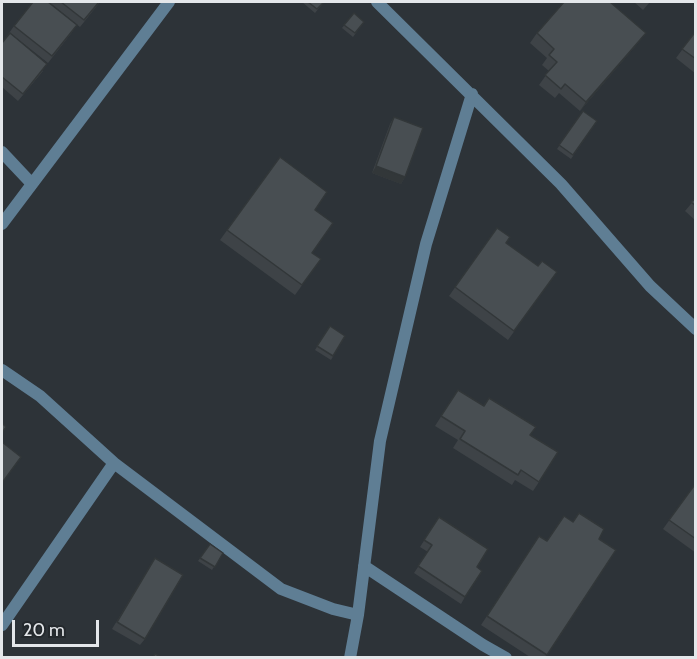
<!DOCTYPE html>
<style>
body{margin:0}
#map{position:relative;width:697px;height:659px;overflow:hidden;background:#2d3338;font-family:Cabin,sans-serif}
canvas{display:block}
.frame{position:absolute;inset:0;border:3px solid #e4e7ea;pointer-events:none}
.scale{position:absolute;left:12px;top:620px;width:87px;height:27px;box-sizing:border-box;border:3px solid #e4e7ea;border-top:0;padding-left:8px;font-size:18px;line-height:21px;white-space:nowrap;color:#e4e7ea;-webkit-text-stroke:4px #24292d;paint-order:stroke}
</style>
<div id="map">
<canvas width="697" height="659"></canvas>
<div class="frame"></div>
<div class="scale">20 m</div>
</div>
<script>
const ctx = document.querySelector('canvas').getContext('2d');
ctx.lineJoin = 'round';
const poly = rows => new Path2D(rows.map(r => 'M' + r).join(''));
function trace(path, color, width, dash) { ctx.strokeStyle = color; ctx.lineWidth = width; ctx.lineCap = dash ? 'butt' : 'round'; ctx.setLineDash(dash || []); ctx.stroke(path); }
function fillPath(path, color) { ctx.fillStyle = color; ctx.fill(path, 'evenodd'); }
trace(poly([
 [377,2,561,184,650,286,696,329],
 [2,152,32,184],
 [2,224,169,2],
 [2,370,40,396,114,463,281,589,333,609,358,615],
 [364,566,483,645,506,658],
 [2,625,114,463],
 [350,658,358,615,380,441,426,244,472,94]
]), '#5f7e94', 12);
fillPath(poly([
 [49,2,100,2,80,27],
 [302,2,324,2,315,13],
 [634,2,650,2,643,10],
 [354,13,364,22,353,37,342,28],
 [14,26,73,31,48,63,10,33,43,71,18,101,2,87,2,43],
 [696,31,696,74,676,58],
 [537,33,639,42,580,111,559,93,555,98,539,85,549,71,542,65,547,58,530,43],
 [583,111,597,121,571,159,557,149],
 [394,117,405,177,401,184,372,173,390,124],
 [280,157,315,210,312,253,321,259,295,295,220,240],
 [696,198,696,221,685,211],
 [497,228,506,243,538,266,557,272,508,340,449,296],
 [330,326,345,336,331,360,315,350],
 [458,390,483,406,489,398,530,435,539,482,533,491,515,480,512,485,453,448,458,440,435,426],
 [696,483,696,553,663,529],
 [439,517,477,567,465,597,461,604,414,573,428,552,420,547],
 [599,539,616,550,545,657,530,657,481,625,533,546,547,541],
 [210,544,223,553,212,570,198,561],
 [155,558,145,639,140,645,112,629]
]), '#3e4347');
fillPath(poly([
 [646,33,639,42,580,111,586,102],
 [376,166,405,177,401,184,372,173]
]), '#323739');
const building = poly([
 [33,2,48,2,77,25,52,56,14,26,33,2],
 [61,2,99,2,84,20,61,2],
 [308,2,324,2,317,9,308,2],
 [564,2,610,2,646,33,586,102,565,84,561,89,545,75,557,62,549,55,554,49,537,33,564,2],
 [354,13,364,22,355,33,344,25,354,13],
 [696,31,696,59,682,49,696,31],
 [10,33,47,64,23,94,2,77,2,43,10,33],
 [583,111,597,121,573,155,559,145,583,111],
 [394,117,423,128,405,177,376,166,394,117],
 [280,157,327,192,315,210,333,223,312,253,321,259,302,285,227,230,280,157],
 [696,198,696,206,691,202,696,198],
 [497,228,510,237,506,243,538,266,542,261,557,272,514,331,455,287,497,228],
 [330,326,345,336,333,356,317,346,330,326],
 [458,390,484,406,489,398,536,427,530,435,558,452,539,482,521,470,518,475,460,439,465,431,441,416,458,390],
 [2,423,6,427,2,433,2,423],
 [2,442,21,457,2,483,2,442],
 [696,483,696,539,669,520,696,483],
 [579,513,604,529,599,539,616,550,547,655,487,616,539,536,547,541,564,516,573,522,579,513],
 [439,517,488,549,477,567,482,571,465,597,418,566,432,545,424,540,439,517],
 [210,544,223,553,215,567,200,558,210,544],
 [155,558,183,575,145,639,117,622,155,558],
 [155,654,161,657,153,657,155,654]
]);
fillPath(building, '#484e52');
trace(building, '#323739', 1.5);
</script>
